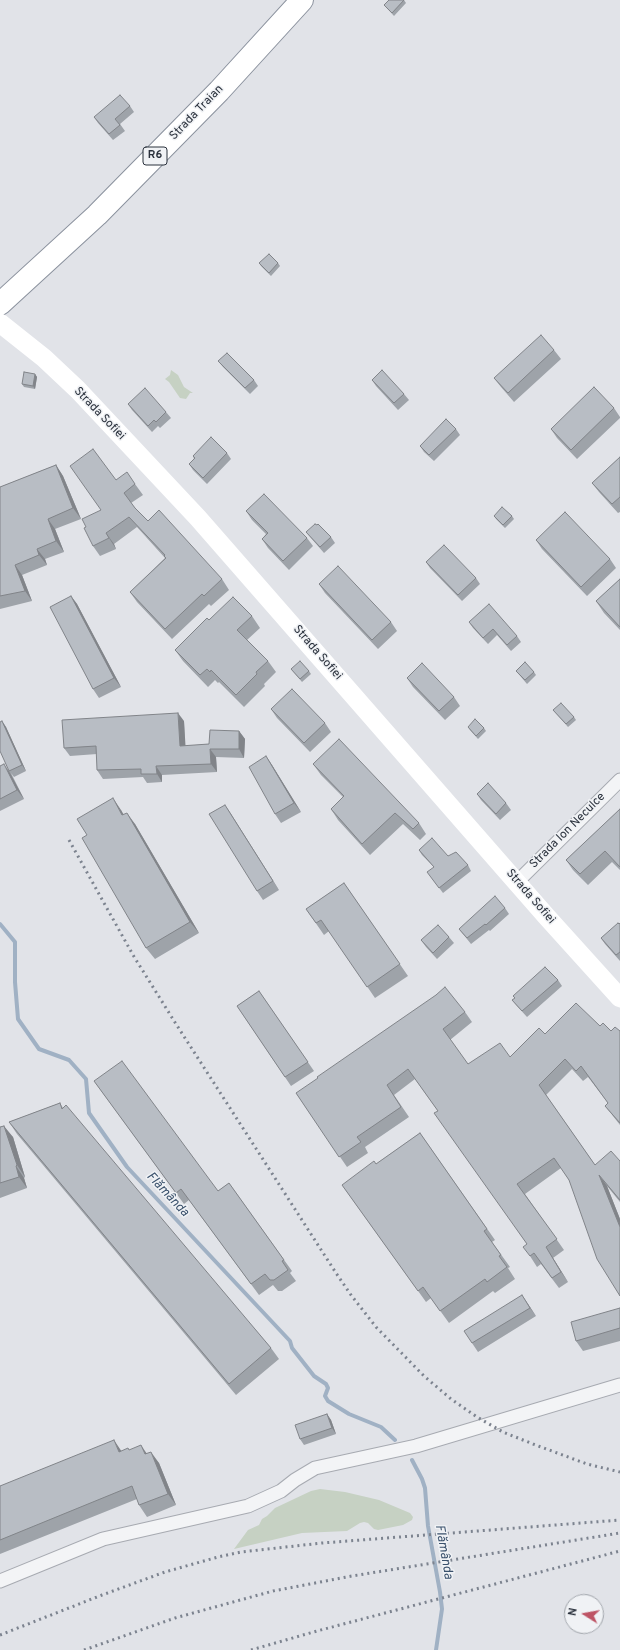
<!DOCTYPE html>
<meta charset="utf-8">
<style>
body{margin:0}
#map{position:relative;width:620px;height:1650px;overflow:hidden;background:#e1e3e8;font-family:Overpass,sans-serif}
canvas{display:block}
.north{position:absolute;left:564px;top:1594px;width:40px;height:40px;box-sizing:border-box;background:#f0f2f5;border:1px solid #a1a5ab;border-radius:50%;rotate:281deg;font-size:11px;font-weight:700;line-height:16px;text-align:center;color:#2b323d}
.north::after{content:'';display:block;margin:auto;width:14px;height:18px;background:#be5465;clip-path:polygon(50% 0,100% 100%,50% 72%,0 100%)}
</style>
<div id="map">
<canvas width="620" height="1650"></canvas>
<div class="north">N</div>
</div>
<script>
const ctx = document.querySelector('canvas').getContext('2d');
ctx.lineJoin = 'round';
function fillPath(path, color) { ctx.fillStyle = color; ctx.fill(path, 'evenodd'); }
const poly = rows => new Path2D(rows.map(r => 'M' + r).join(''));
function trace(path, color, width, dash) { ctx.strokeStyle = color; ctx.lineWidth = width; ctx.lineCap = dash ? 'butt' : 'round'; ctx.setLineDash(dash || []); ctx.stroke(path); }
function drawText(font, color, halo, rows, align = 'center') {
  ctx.font = font + ' Overpass,sans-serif'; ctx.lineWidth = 3; ctx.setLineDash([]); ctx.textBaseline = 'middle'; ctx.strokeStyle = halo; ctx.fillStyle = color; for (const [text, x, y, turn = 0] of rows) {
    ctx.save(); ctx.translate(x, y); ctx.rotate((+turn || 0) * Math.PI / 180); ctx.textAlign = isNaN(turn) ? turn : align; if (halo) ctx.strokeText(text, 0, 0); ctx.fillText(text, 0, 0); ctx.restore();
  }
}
fillPath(poly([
 [171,370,178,375,184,387,193,393,190,393,186,399,180,398,169,382,165,379,170,375],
 [320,1489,345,1492,379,1500,410,1513,413,1517,412,1520,403,1525,378,1530,374,1529,368,1523,364,1522,360,1523,347,1531,302,1533,234,1549,248,1530,259,1525,262,1519,267,1516,275,1508,311,1491]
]), '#c6d1c3');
trace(poly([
 [0,924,15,942,15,982,18,1019,39,1049,69,1060,86,1079,89,1113,127,1167,290,1341,292,1348,314,1376,326,1384,328,1388,325,1396,328,1401,349,1414,381,1427,395,1440],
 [412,1460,422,1479,425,1488,428,1526,440,1592,442,1609,436,1650]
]), '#a0b1c4', 4);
const street = poly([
 [517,882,620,780],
 [0,1581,103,1539,248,1506,281,1491,295,1480,315,1468,416,1446,620,1385]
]);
const highway = poly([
 [0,304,97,215,219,91,302,0]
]);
trace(street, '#a7aab1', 15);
trace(highway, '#8a919d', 24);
trace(street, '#f3f4f6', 13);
trace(poly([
 [0,323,44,358,78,390,198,518,546,916,620,998]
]), '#fff', 19);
trace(highway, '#fff', 22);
trace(poly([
 [69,840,133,955,176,1024,336,1273,351,1295,376,1327,424,1376,451,1399,477,1417,503,1432,533,1444,587,1464,620,1472],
 [0,1635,102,1595,165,1572,218,1557,241,1552,322,1543,620,1520],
 [84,1650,175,1618,273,1591,352,1576,620,1533],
 [251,1650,317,1631,620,1551]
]), '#7c838f', 3, [2, 4]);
fillPath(poly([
 [404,0,406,3,394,16,384,5],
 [130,106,134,112,120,124,125,131,113,140,98,123,94,117],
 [259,263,278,263,280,266,271,276,261,266],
 [554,350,561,359,514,402,501,387,494,378],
 [218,361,254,380,258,386,250,394,223,367],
 [35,374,37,377,35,389,24,387,22,384],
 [372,380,404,394,409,400,398,410,376,386],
 [128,404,166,412,171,418,160,428,158,426,152,432,132,410],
 [614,408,620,417,620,418,577,459,557,438,551,429],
 [456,429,460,435,434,461,424,452,420,446],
 [227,453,231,459,207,484,193,470,189,464,194,459,193,456],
 [620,457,620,512,618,513,599,492,592,483],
 [56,465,63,476,81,519,55,529,64,552,45,559,47,565,22,575,32,601,0,609,0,487],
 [116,480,135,484,143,495,131,503,135,508,148,521,222,579,229,590,211,606,209,604,172,639,137,602,130,592,165,558,137,527,114,544,116,549,100,556,93,546,86,527,101,510],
 [246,511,307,538,313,546,289,570,268,548,262,539,266,534,252,520],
 [494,516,512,516,514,519,505,528,496,519],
 [306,532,331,537,335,543,324,553,311,538],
 [536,540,610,559,616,568,587,596,542,549],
 [426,562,476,578,480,584,462,601,430,568],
 [620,579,620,630,604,613,596,601],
 [319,584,391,622,397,631,378,649,325,593],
 [71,596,77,604,121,687,99,698,93,689],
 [252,616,260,628,247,640,268,661,276,672,264,684,265,686,244,707,219,682,218,683,215,680,208,687,183,661,175,650,209,620],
 [469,622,517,636,521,642,511,651,497,635,488,644,473,628],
 [291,669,309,671,311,674,302,682],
 [516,671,534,672,536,675,527,684],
 [407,678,454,697,460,706,445,720,413,687],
 [271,709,325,723,331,732,310,752,277,718],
 [553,710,574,717,576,720,568,727],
 [2,721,6,727,26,771,14,777,11,773,24,799,0,811,0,766,9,771],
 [184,721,185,746,209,744,239,731,245,739,244,758,216,757,217,772,162,775,162,782,147,783,143,777,103,779,97,770,97,754,70,756,64,748],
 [468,727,484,728,486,731,478,739,470,730],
 [266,756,272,765,301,812,281,823,275,814],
 [313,764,419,823,426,834,420,840,403,824,370,855,338,820,331,809,343,797,321,775],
 [477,794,506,803,511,810,500,820,481,800],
 [225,805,231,814,279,890,263,900,257,891],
 [620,809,620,870,612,862,588,885,573,870,566,860],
 [121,810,123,815,135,824,199,933,155,959,146,948,87,835],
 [419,850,468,865,471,871,443,893,431,877,434,867,422,855],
 [344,883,408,976,375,998,329,931,324,935,306,909],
 [505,908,509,914,490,931,489,930,471,944,459,929],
 [620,923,620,961,605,944,601,938],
 [449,937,454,943,437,959,426,947,421,940],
 [558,980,562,986,527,1017,517,1006,512,1000],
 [259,991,314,1071,291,1086,237,1006],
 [465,1012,472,1022,450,1040,468,1064,510,1057,545,1034,600,1026,611,1031,620,1031,620,1125,613,1116,605,1106,608,1103,588,1077,583,1081,572,1069,546,1095,595,1165,620,1161,620,1202,607,1186,620,1219,620,1296,569,1180,561,1168,525,1194,564,1250,553,1258,568,1282,559,1288,541,1264,537,1267,530,1256,527,1244,438,1111,415,1079,394,1095,409,1117,365,1147,368,1153,347,1167,296,1093],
 [94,1081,218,1191,229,1183,292,1271,290,1273,296,1281,282,1291,278,1291,273,1285,259,1295,189,1200,184,1204],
 [60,1103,63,1108,271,1348,279,1359,236,1395,17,1134,9,1122],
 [0,1127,13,1137,25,1177,24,1178,27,1188,0,1198],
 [420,1133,495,1240,492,1242,510,1267,508,1268,515,1279,495,1293,493,1291,449,1323,431,1298,426,1302,342,1185,376,1164],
 [522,1295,536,1316,478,1352,472,1343],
 [620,1308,620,1341,583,1351,576,1341],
 [327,1414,331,1420,336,1434,304,1445,300,1439],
 [130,1450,147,1453,159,1463,176,1505,147,1517,139,1505,137,1499,0,1554,0,1486,121,1451]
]), '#9ea3a9');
fillPath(poly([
 [35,374,37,377,35,389,33,386],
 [56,465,63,476,81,519,73,508],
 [48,519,55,529,64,552,56,541],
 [106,533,114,544,116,549,109,538],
 [37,549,45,559,47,565,39,555],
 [15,565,22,575,32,601,25,591],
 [71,596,77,604,121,687,114,678],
 [178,713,184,721,186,754,180,746],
 [2,721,6,727,26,771,22,765],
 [239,731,245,739,244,758,239,749],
 [210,749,216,757,217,772,211,764],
 [266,756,272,765,301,812,294,803],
 [4,764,10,773,24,799,17,790],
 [156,766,162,775,162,782,157,774],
 [113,798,121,810,131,827,122,815],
 [225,805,231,814,279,890,273,881],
 [127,813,135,824,199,933,190,922],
 [4,1126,13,1137,25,1177,17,1165],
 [16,1166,24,1178,27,1188,19,1177],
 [599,1175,607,1186,620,1219,620,1227],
 [546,1247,553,1258,568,1282,561,1272],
 [522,1295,536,1316,530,1308],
 [327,1414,331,1420,336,1434,332,1428],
 [114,1440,122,1452,119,1452],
 [141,1445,149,1457,145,1454],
 [151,1452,159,1463,176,1505,168,1494]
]), '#818489');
const building = poly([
 [389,0,404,0,392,13,384,5,389,0],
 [120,95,130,106,115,119,120,125,109,134,94,117,120,95],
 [269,254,278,263,269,273,259,263,269,254],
 [541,335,554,350,508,393,494,378,541,335],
 [227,353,254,380,245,388,218,361,227,353],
 [382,370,404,394,394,403,372,380,382,370],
 [24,372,35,374,33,386,22,384,24,372],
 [594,387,614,408,571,450,551,429,594,387],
 [145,388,166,412,156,422,154,420,148,426,128,404,145,388],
 [446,419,456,429,429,455,420,446,446,419],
 [211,437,227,453,203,478,189,464,195,458,193,456,211,437],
 [93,449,116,480,127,472,135,484,124,493,135,508,148,521,159,510,222,579,204,596,202,594,165,629,130,592,166,558,164,556,165,555,129,517,106,533,109,538,93,546,84,528,86,527,82,519,101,510,70,466,93,449],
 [620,457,620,497,612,504,592,483,620,457],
 [56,465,73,508,48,519,56,541,37,549,39,555,15,565,25,591,0,596,0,487,56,465],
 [264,494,307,538,283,561,262,539,268,533,246,511,264,494],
 [502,507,512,516,503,525,494,516,502,507],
 [565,512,610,559,581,587,536,540,565,512],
 [315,524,317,525,318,524,331,537,320,547,306,532,315,524],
 [444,545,476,578,458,595,426,562,444,545],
 [338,566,391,622,372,640,319,584,338,566],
 [620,579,620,627,596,601,620,579],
 [71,596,114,678,93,689,50,607,71,596],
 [233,597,252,616,237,630,268,661,256,672,257,674,236,695,211,670,210,672,207,669,200,675,175,650,207,618,209,620,233,597],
 [489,604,517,636,507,645,493,629,483,638,469,622,489,604],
 [300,661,309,671,300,679,291,669,300,661],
 [525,662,534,672,525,680,516,671,525,662],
 [422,663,454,697,439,711,407,678,422,663],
 [292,689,325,723,304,743,271,709,292,689],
 [561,703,574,717,566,724,553,710,561,703],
 [178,713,180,746,209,744,210,730,239,731,239,749,210,749,211,764,156,766,157,774,141,774,141,769,97,770,96,746,64,748,62,720,178,713],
 [475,719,484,728,476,736,468,727,475,719],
 [2,721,22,765,9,771,0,751,0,722,2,721],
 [339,739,419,823,413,829,395,813,362,844,331,809,344,796,313,764,339,739],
 [266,756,294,803,275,814,249,767,266,756],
 [4,764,17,790,0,799,0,766,4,764],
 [488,783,506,803,496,814,477,794,488,783],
 [113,798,122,815,127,813,190,922,146,948,82,838,87,835,77,819,113,798],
 [225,805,273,881,257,891,209,814,225,805],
 [620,809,620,867,605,851,580,874,566,860,620,809],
 [432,838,448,856,456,852,468,865,439,888,427,872,434,867,419,850,432,838],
 [344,883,400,964,367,987,321,920,316,923,306,909,344,883],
 [495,896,505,908,486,925,485,924,467,938,459,929,495,896],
 [618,923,619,924,620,923,620,952,616,955,601,938,618,923],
 [438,925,449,937,433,953,421,940,438,925],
 [545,967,558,980,522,1011,512,1000,515,998,513,996,545,967],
 [445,987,465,1012,443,1029,468,1064,500,1043,510,1057,539,1028,545,1034,576,1003,600,1026,603,1023,611,1031,615,1027,620,1031,620,1123,605,1106,608,1103,581,1066,576,1071,565,1059,539,1085,595,1165,611,1151,620,1161,620,1200,599,1175,620,1227,620,1296,597,1259,569,1180,554,1158,517,1184,557,1239,546,1247,561,1272,552,1278,534,1253,530,1256,523,1247,527,1244,434,1113,438,1111,408,1069,387,1085,401,1107,357,1137,361,1142,339,1157,296,1093,318,1078,317,1077,436,995,445,987],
 [259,991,308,1062,285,1077,237,1006,259,991],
 [122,1061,218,1191,229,1183,284,1260,282,1261,288,1270,274,1280,270,1280,265,1274,251,1284,181,1189,176,1193,94,1081,122,1061],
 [60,1103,62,1109,66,1105,271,1348,229,1384,9,1122,60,1103],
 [4,1126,17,1165,16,1166,19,1177,0,1183,0,1127,4,1126],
 [420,1133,487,1229,484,1231,501,1255,499,1256,507,1267,487,1282,485,1279,440,1311,423,1287,418,1291,342,1185,374,1161,376,1164,420,1133],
 [522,1295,530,1308,472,1343,464,1331,522,1295],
 [620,1308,620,1328,576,1341,571,1322,620,1308],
 [327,1414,332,1428,300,1439,295,1425,327,1414],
 [114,1440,119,1452,128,1448,129,1450,141,1445,145,1454,151,1452,168,1494,139,1505,132,1486,0,1540,0,1486,114,1440]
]);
fillPath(building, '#b8bdc4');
trace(building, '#818489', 1);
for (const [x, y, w] of [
 [155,156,24]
]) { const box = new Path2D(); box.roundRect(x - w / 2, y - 9, w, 18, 3); ctx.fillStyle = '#f0f2f5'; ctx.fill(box); trace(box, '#2b323d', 1); }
drawText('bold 11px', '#2b323d', null, [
 ["R6",155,156]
]);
drawText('12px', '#2b323d', '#f0f2f5', [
 ["Strada Trаian",197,113,-46],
 ["Strada Sofiei",99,414,46],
 ["Strada Sofiei",317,653,49],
 ["Strada Ion Neculce",568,831,-45],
 ["Strada Sofiei",530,897,49]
]);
drawText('italic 13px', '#3a516c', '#f0f2f5', [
 ["Flămânda",167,1195,47],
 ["Flămânda",443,1552,80]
]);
</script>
